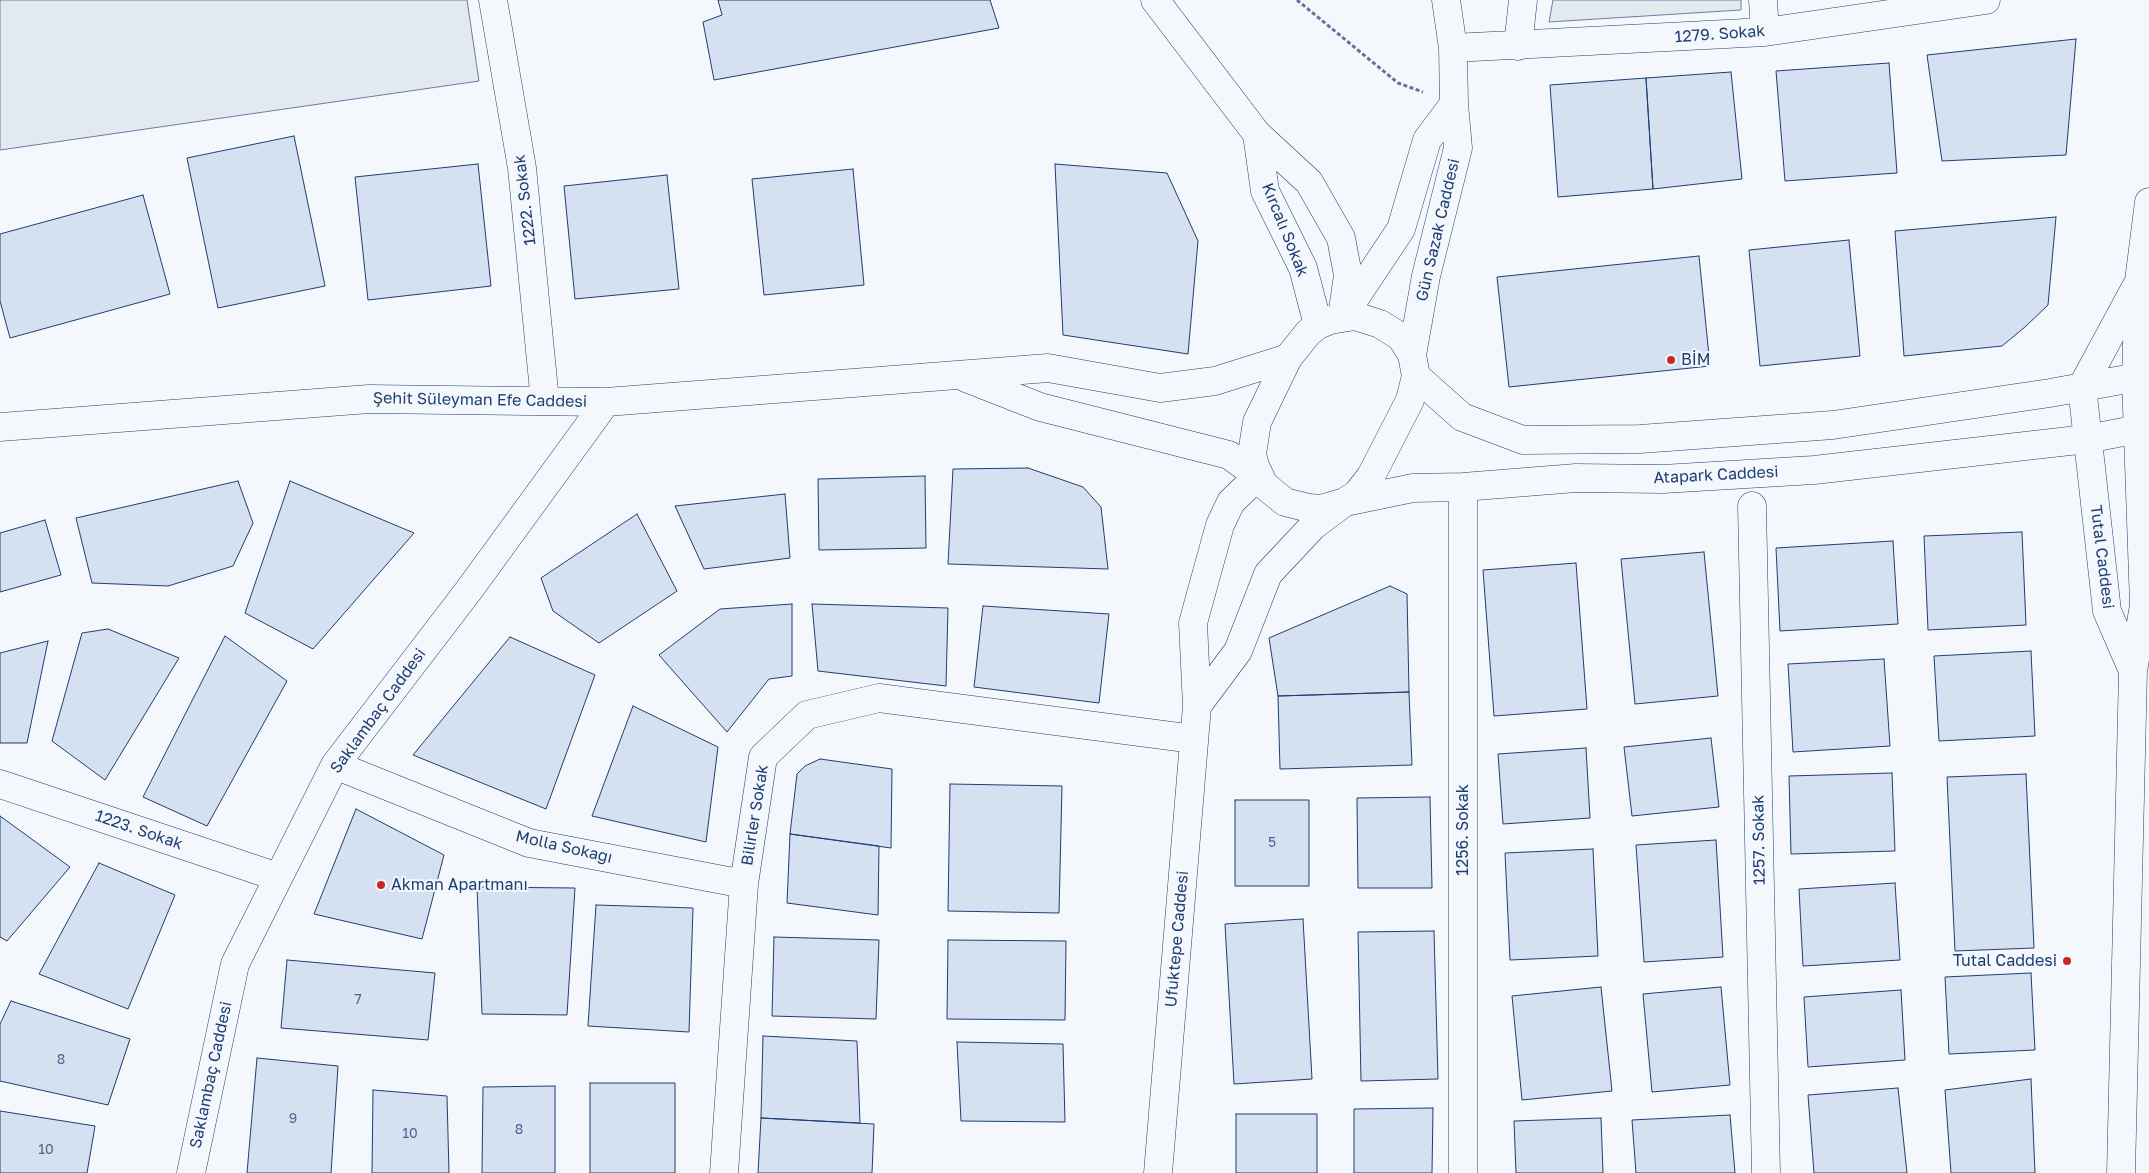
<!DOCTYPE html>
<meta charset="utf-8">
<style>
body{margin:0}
canvas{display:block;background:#f4f7fb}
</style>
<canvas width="2149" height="1173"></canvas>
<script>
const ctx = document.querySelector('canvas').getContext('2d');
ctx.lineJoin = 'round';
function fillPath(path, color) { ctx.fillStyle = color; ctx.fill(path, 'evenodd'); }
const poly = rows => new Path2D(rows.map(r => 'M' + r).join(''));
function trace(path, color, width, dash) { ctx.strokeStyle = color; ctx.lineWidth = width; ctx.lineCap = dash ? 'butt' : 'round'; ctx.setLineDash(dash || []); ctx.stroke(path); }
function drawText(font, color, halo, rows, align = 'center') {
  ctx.font = font + ' "Golos Text",sans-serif'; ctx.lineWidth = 4; ctx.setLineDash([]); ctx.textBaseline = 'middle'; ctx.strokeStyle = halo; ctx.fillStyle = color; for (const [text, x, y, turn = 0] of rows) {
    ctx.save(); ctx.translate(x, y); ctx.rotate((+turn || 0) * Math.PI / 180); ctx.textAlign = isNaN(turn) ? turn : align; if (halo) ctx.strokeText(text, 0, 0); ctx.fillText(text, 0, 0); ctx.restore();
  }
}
const green = poly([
 [0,0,467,0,479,81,0,150,0,0],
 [1553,0,1741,0,1741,10,1549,22,1553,0]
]);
fillPath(green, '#e3e9f0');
trace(green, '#687fa3', 1);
const building = poly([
 [718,0,990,0,999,28,714,80,703,22,722,15,718,0],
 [2076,39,2066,155,1942,161,1927,55,2076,39],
 [1889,63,1897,173,1785,181,1776,71,1889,63],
 [1731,72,1742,179,1653,189,1646,78,1731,72],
 [1646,78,1653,189,1558,197,1550,85,1646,78],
 [294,136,325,286,218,308,187,158,294,136],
 [478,164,491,286,368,300,355,177,478,164],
 [1055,164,1167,173,1198,241,1188,354,1063,335,1055,164],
 [853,169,864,285,764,295,752,179,853,169],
 [667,175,679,289,575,299,564,186,667,175],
 [143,195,170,294,10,338,0,301,0,234,143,195],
 [2056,217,2048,305,2025,327,2002,346,1904,356,1895,231,2056,217],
 [1849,240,1860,356,1760,366,1749,250,1849,240],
 [1699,256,1710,366,1509,387,1497,277,1699,256],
 [1028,468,1083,487,1101,507,1108,569,948,564,953,469,1028,468],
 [925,476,926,548,819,550,818,479,925,476],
 [238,481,253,523,233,566,168,586,92,583,76,518,238,481],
 [290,481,414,533,313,649,245,613,290,481],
 [785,494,790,558,704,569,675,506,785,494],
 [637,514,677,591,599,643,553,611,541,578,637,514],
 [45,520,61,575,0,592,0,533,45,520],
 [2022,532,2026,625,1928,630,1924,536,2022,532],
 [1893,541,1898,624,1780,631,1776,548,1893,541],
 [1704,552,1718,696,1635,704,1621,559,1704,552],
 [1576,563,1587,709,1494,716,1483,570,1576,563],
 [1390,586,1407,594,1409,692,1278,696,1269,638,1390,586],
 [792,604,792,676,769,679,727,732,659,655,720,609,792,604],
 [812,604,948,608,946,686,818,671,812,604],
 [983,606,1109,614,1099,703,974,687,983,606],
 [108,629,179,658,105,780,52,741,82,633,108,629],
 [225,636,287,681,207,826,143,797,225,636],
 [510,637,595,675,546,809,413,755,510,637],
 [48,641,27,743,0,743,0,653,48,641],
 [2031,651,2035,736,1939,741,1934,656,2031,651],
 [1884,659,1890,746,1793,752,1788,664,1884,659],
 [1409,692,1412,765,1280,769,1278,696,1409,692],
 [633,706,718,747,706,842,592,816,633,706],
 [1711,738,1719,807,1632,816,1624,747,1711,738],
 [1586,748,1590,818,1503,824,1498,754,1586,748],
 [820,759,892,769,891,848,790,834,797,774,805,766,820,759],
 [1892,773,1895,851,1791,854,1789,776,1892,773],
 [2026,774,2034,948,1955,951,1947,777,2026,774],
 [950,784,1062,786,1059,913,948,911,950,784],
 [1430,797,1432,888,1358,888,1357,798,1430,797],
 [1235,800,1309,800,1309,886,1235,886,1235,800],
 [356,809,444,855,422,939,314,914,356,809],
 [0,816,70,867,7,941,0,937,0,816],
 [790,834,879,846,878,915,787,903,790,834],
 [1716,840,1723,957,1644,962,1636,845,1716,840],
 [1593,849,1598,956,1510,960,1505,853,1593,849],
 [99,863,175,895,128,1009,39,974,99,863],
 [1895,883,1900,960,1803,966,1799,889,1895,883],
 [477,887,575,888,567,1015,482,1014,477,887],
 [596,905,693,908,689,1032,588,1026,596,905],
 [1303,919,1312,1079,1234,1084,1225,924,1303,919],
 [1434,931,1438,1079,1361,1081,1358,932,1434,931],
 [774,937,879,940,876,1019,772,1016,774,937],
 [948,940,1066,941,1065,1020,947,1019,948,940],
 [287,960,435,973,428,1040,281,1028,287,960],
 [2031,973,2035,1050,1949,1054,1945,977,2031,973],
 [1601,987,1612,1091,1522,1100,1512,996,1601,987],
 [1721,987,1730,1085,1652,1092,1643,994,1721,987],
 [1901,990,1905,1060,1808,1067,1804,997,1901,990],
 [11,1001,130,1039,108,1105,0,1081,0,1024,11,1001],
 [763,1036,857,1041,860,1123,761,1118,763,1036],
 [957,1042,1063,1044,1065,1122,961,1121,957,1042],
 [257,1058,338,1066,331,1173,247,1173,257,1058],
 [2031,1079,2035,1173,1951,1173,1945,1090,2031,1079],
 [590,1083,675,1083,675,1173,590,1173,590,1083],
 [555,1086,555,1173,482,1173,483,1087,555,1086],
 [1898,1088,1907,1173,1814,1173,1808,1095,1898,1088],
 [373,1090,447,1096,449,1173,372,1173,373,1090],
 [1433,1108,1432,1173,1354,1173,1354,1109,1433,1108],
 [0,1111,95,1126,87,1173,0,1173,0,1111],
 [1236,1114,1317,1114,1317,1173,1236,1173,1236,1114],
 [1730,1115,1735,1173,1636,1173,1632,1120,1730,1115],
 [761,1118,874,1124,872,1173,758,1173,761,1118],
 [1601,1118,1603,1173,1516,1173,1514,1121,1601,1118]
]);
fillPath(building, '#d5e0f0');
trace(building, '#1d3f73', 1);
const minor = poly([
 [493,0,522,168,545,401],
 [1155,0,1257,134,1309,182,1341,238,1348,275,1342,317],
 [1763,0,1765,32],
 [1518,46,1523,0],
 [1453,48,1765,32,1986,0],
 [1257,134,1265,191,1303,268,1318,325],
 [1345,313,1401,229,1427,140,1454,104],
 [1355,316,1380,324,1401,337,1412,355,1416,376,1410,400,1371,476,1357,494,1345,502,1321,509,1309,508,1285,502,1264,485,1255,466,1252,454,1257,422,1288,358,1308,333,1318,325,1330,320,1355,316],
 [1412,355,1426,276,1458,148,1454,104,1453,48,1446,0],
 [1416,376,1462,417,1523,440,1640,439,1833,425,2050,393,2149,375],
 [966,378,1040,407,1229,455,1258,476,1231,502,1220,525,1193,623,1197,706,1158,1173],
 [2082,387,2107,611,2133,671],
 [2082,387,2136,287],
 [0,427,369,399,606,402,1048,368,1160,388,1215,381,1288,358],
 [1752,506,1766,1173],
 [1197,706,1238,651,1268,574,1313,526,1345,502,1413,488,1463,487,1576,478,1663,479,1814,470,2087,439,2149,427],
 [335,765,529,843,744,884],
 [0,784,278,877],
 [191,1173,235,964,335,765,469,590,606,402],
 [724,1173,744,884,763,757,807,715,879,698,1194,739],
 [1463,1173,1463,487],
 [2121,1173,2133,671,2144,605,2136,378,2139,281,2149,202]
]);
trace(minor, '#1d3f73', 29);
trace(poly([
 [1297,0,1398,83,1423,92]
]), '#5e769c', 3, [4, 2.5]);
trace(minor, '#f4f7fb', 28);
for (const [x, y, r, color] of [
 [1671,360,5,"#c62828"],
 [381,885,5,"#c62828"],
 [2067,961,5,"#c62828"]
]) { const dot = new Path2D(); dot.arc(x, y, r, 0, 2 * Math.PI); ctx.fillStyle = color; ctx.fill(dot); trace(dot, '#f4f7fb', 2); }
drawText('14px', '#4b6792', null, [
 ["5",1272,843],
 ["7",358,1000],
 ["8",61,1060],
 ["9",293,1119],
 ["8",519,1130],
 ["10",410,1134],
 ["10",46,1150]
]);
drawText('16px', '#1d3f73', '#f4f7fb', [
 ["1279. Sokak",1720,34,-4],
 ["1222. Sokak",525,200,-97],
 ["Kırcalı Sokak",1285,230,68],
 ["Gün Sazak Caddesi",1438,230,-77],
 ["Şehit Süleyman Efe Caddesi",480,400,1],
 ["Atapark Caddesi",1716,475,-3],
 ["Tutal Caddesi",2102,557,83],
 ["Saklambaç Caddesi",378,711,-54],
 ["Bilirler Sokak",755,815,-81],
 ["1223. Sokak",139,830,19],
 ["1256. Sokak",1463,830,-90],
 ["1257. Sokak",1759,840,-91],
 ["Molla Sokağı",564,847,13],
 ["Ufuktepe Caddesi",1177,939,-85],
 ["Saklambaç Caddesi",211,1075,-78]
]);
drawText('16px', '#1d3f73', '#f4f7fb', [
 ["BİM",1681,360],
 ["Akman Apartmanı",391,885],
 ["Tutal Caddesi",2057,961,"right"]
], 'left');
</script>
